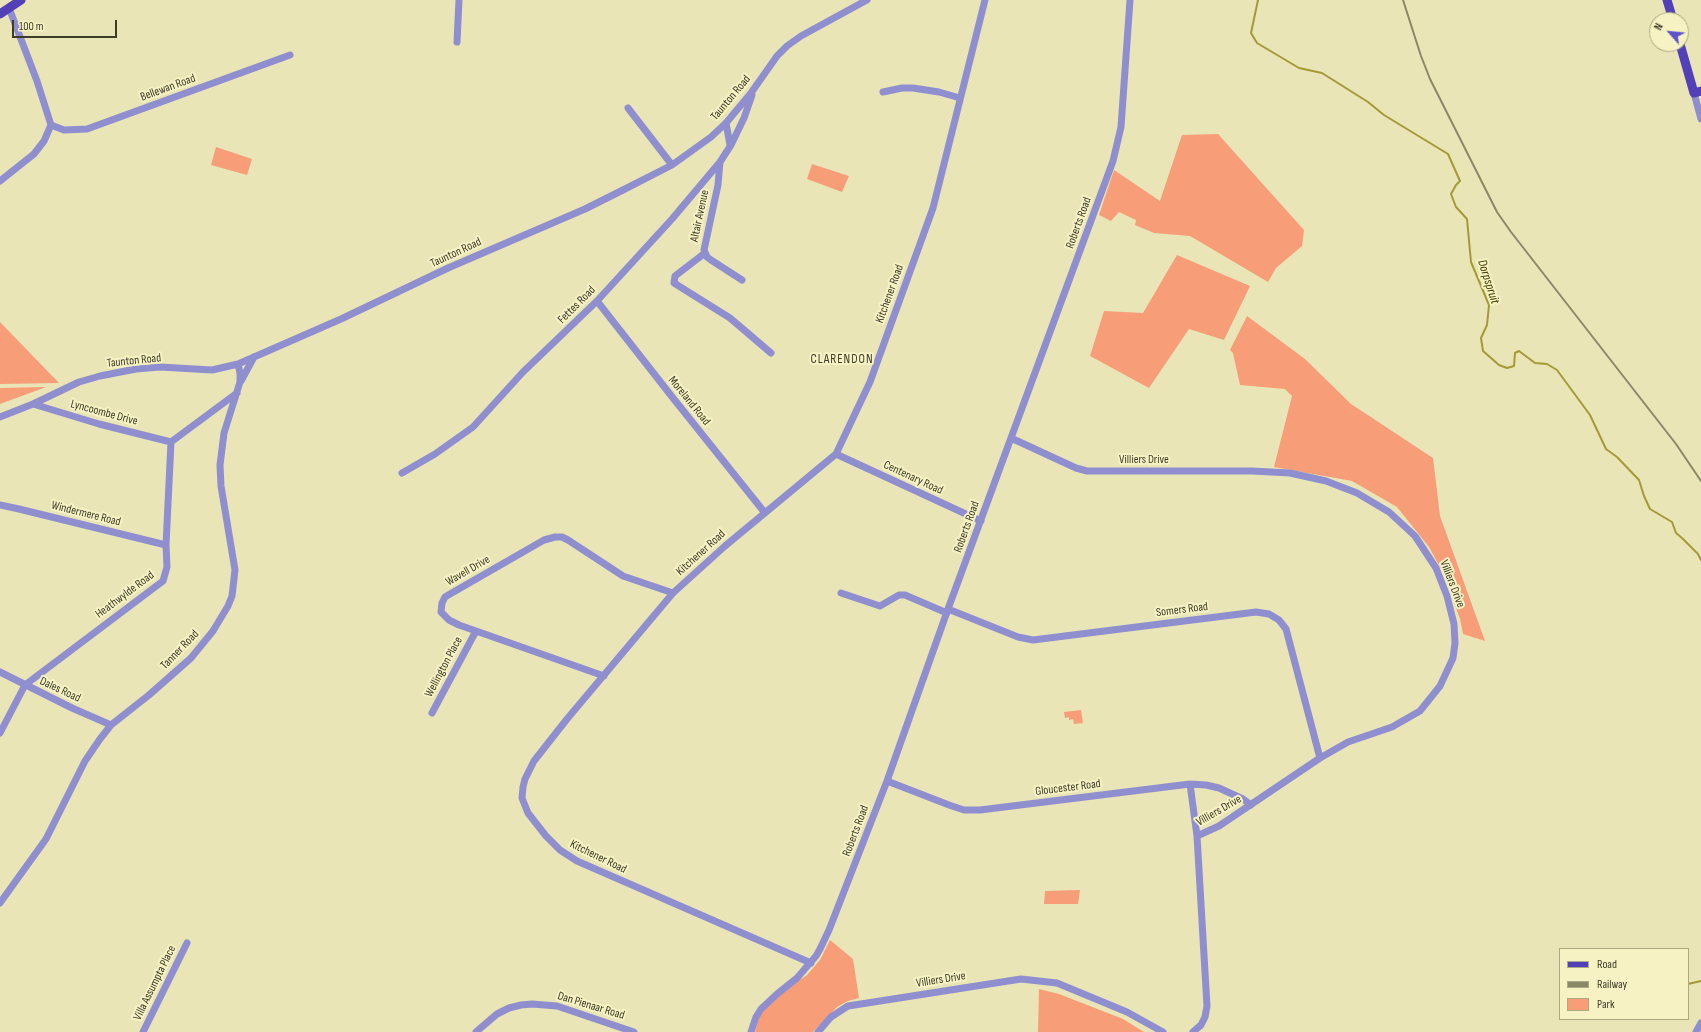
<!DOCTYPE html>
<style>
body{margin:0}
#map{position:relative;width:1701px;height:1032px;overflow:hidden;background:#e9e5b7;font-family:"Sofia Sans Condensed",sans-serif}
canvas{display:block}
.legend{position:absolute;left:1559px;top:948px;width:130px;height:72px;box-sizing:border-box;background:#f6f2c3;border:1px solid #aca985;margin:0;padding:5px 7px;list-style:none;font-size:12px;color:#3e3c29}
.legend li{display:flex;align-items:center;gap:8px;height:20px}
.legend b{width:20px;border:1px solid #aca985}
.north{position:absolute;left:1649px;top:12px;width:40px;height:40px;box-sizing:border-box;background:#f6f2c3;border:1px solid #aca985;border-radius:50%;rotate:297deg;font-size:11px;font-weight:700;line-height:16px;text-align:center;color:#3e3c29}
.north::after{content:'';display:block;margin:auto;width:14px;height:18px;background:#5f51ca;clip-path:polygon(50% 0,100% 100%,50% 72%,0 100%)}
.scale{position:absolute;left:12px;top:20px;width:105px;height:18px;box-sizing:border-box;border:2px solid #3e3c29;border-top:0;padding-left:5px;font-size:12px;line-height:14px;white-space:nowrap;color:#3e3c29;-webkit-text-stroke:3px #f6f2c3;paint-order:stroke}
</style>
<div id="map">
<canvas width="1701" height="1032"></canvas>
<ul class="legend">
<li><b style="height:5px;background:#5140b7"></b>Road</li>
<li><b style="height:5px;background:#8b8869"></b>Railway</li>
<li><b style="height:11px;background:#f79d77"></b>Park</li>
</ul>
<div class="north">N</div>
<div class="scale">100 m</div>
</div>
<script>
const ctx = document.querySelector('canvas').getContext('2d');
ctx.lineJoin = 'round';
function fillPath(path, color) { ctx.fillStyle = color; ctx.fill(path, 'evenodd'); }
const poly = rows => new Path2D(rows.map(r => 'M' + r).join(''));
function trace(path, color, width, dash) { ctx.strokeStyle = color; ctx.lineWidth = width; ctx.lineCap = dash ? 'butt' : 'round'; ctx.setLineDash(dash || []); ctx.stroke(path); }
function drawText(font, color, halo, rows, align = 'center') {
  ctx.font = font + ' "Sofia Sans Condensed",sans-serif'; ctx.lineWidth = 4; ctx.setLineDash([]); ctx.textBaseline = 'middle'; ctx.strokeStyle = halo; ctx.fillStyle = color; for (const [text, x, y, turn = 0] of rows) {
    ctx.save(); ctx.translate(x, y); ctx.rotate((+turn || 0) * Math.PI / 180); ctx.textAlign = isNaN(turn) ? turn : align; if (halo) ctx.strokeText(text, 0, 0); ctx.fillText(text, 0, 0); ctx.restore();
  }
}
fillPath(poly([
 [1218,134,1304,230,1302,246,1276,268,1268,282,1190,236,1154,233,1135,225,1136,220,1119,212,1111,221,1099,215,1114,170,1160,201,1182,135],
 [216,147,252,159,247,175,211,165],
 [812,164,849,176,842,192,807,179],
 [1177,255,1250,286,1224,340,1189,329,1149,388,1090,356,1104,311,1143,313],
 [1247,316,1305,359,1351,404,1433,458,1440,516,1485,641,1463,634,1460,619,1444,574,1429,547,1397,507,1352,481,1274,467,1292,396,1285,389,1240,385,1233,353,1230,350],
 [0,322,59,383,0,384],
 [46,387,0,404,0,388],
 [1081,710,1083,723,1074,724,1073,719,1069,720,1069,717,1065,718,1064,712],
 [1080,890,1078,904,1044,904,1045,891],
 [830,940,853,959,859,998,848,1001,837,1007,813,1032,755,1032,760,1015,766,1007,795,983,807,975,820,960],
 [1039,989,1059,994,1123,1019,1144,1032,1038,1032]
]), '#f79d77');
trace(poly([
 [1258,0,1251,33,1257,43,1299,68,1322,73,1368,102,1384,115,1448,154,1460,181,1456,185,1451,194,1456,207,1467,219,1471,262,1489,305,1487,325,1481,338,1483,351,1499,365,1507,368,1514,366,1515,353,1519,351,1535,363,1547,364,1557,370,1590,415,1606,449,1617,457,1639,480,1644,496,1650,509,1672,522,1676,533,1682,538,1698,554,1701,560],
 [1688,984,1701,981]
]), '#a49a35', 2);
trace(poly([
 [457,42,459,0],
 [883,92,902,88,913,88,939,92,960,98],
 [1694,93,1701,119],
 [628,108,672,165],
 [726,123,730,145],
 [51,125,64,130,87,129,290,55],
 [720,162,718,185,704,250,707,257,711,260,742,280],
 [0,181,34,154,44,141,51,125,37,81,9,8],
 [705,253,675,276,674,283,730,318,771,353],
 [597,301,673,398,765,513],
 [241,381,254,357],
 [33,404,99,424,171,442],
 [0,417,33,404,79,382,100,376,136,369,160,367,212,370,238,364,341,319,448,268,585,209,621,191,672,165,711,137,726,123,751,93,777,56,787,46,801,36,867,0],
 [1011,438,1076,468,1087,471,1252,471,1290,473,1326,481,1357,493,1389,512,1415,536,1436,568,1447,596,1454,624,1455,643,1453,658,1440,686,1420,711,1392,727,1348,742,1320,758,1219,826,1197,836],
 [836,454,981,521],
 [402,473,435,454,473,427,523,372,597,301,672,219,720,162,731,145,744,118,752,95],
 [0,505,19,509,166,545],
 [841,593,880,606,899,595,905,595,947,613],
 [948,609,1018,637,1033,640,1256,612,1269,614,1279,620,1286,629,1320,758],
 [0,672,72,708,111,725],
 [604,676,459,625,449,620,441,612,442,603,445,597,450,594,544,540,555,537,562,537,568,540,623,576,673,593],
 [432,713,476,631],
 [0,733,25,685,163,581,167,567,166,545,171,442,237,393],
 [887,781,949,805,964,810,980,810,1190,784,1206,785,1219,788,1243,799,1251,805],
 [1190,784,1197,836,1207,1006,1205,1017,1201,1025,1193,1032],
 [0,903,46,839,85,761,100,739,111,725,149,695,191,658,213,631,228,606,232,596,235,570,221,486,220,465,224,433,240,382,240,373,238,364],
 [811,963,577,861,560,850,546,836,528,813,522,798,523,787,525,779,534,761,567,719,673,593,725,546,836,454,870,382,933,208,985,0],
 [143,1032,187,943],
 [476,1032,497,1014,509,1008,521,1005,532,1004,557,1006,634,1032],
 [751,1032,756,1017,761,1009,777,994,797,978,816,956,820,949,829,930,887,781,948,609,1113,161,1121,127,1130,0],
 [818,1032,831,1017,848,1006,1021,979,1057,983,1127,1012,1163,1032],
 [1696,1032,1701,1023]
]), '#8f8fd0', 7);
trace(poly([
 [1667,0,1673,20],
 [0,14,21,0],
 [1680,44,1694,93,1701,91]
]), '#5140b7', 9);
trace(poly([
 [1403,0,1421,56,1430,79,1497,212,1511,232,1676,444,1701,481]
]), '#8b8869', 2);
drawText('12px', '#3e3c29', '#f6f2c3', [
 ["Bellewan Road",168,88,-20],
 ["Taunton Road",731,98,-50],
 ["Altair Avenue",700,216,-78],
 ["Roberts Road",1079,223,-70],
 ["Taunton Road",456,253,-25],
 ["Kitchener Road",890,294,-70],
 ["Fettes Road",577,305,-45],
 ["Taunton Road",134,361,-6],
 ["Moreland Road",689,401,51],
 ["Lyncoombe Drive",104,413,15],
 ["Villiers Drive",1144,460],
 ["Centenary Road",913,478,25],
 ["Windermere Road",86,514,14],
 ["Roberts Road",967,527,-70],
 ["Kitchener Road",701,553,-42],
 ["Wavell Drive",468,571,-30],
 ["Villiers Drive",1452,584,69],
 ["Heathwylde Road",125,595,-37],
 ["Somers Road",1182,610,-7],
 ["Tanner Road",180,650,-46],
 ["Wellington Place",444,667,-62],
 ["Dales Road",60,690,25],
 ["Gloucester Road",1068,788,-7],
 ["Villiers Drive",1219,811,-30],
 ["Roberts Road",856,831,-69],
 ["Kitchener Road",598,857,26],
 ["Villiers Drive",941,980,-9],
 ["Villa Assumpta Place",155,983,-64],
 ["Dan Pienaar Road",591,1006,17]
]);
drawText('italic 13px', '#464008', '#f6f2c3', [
 ["Dorpspruit",1488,282,72]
]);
ctx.letterSpacing = '1px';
drawText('13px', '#3e3c29', '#f6f2c3', [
 ["CLARENDON",842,360]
]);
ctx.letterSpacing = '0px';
</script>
